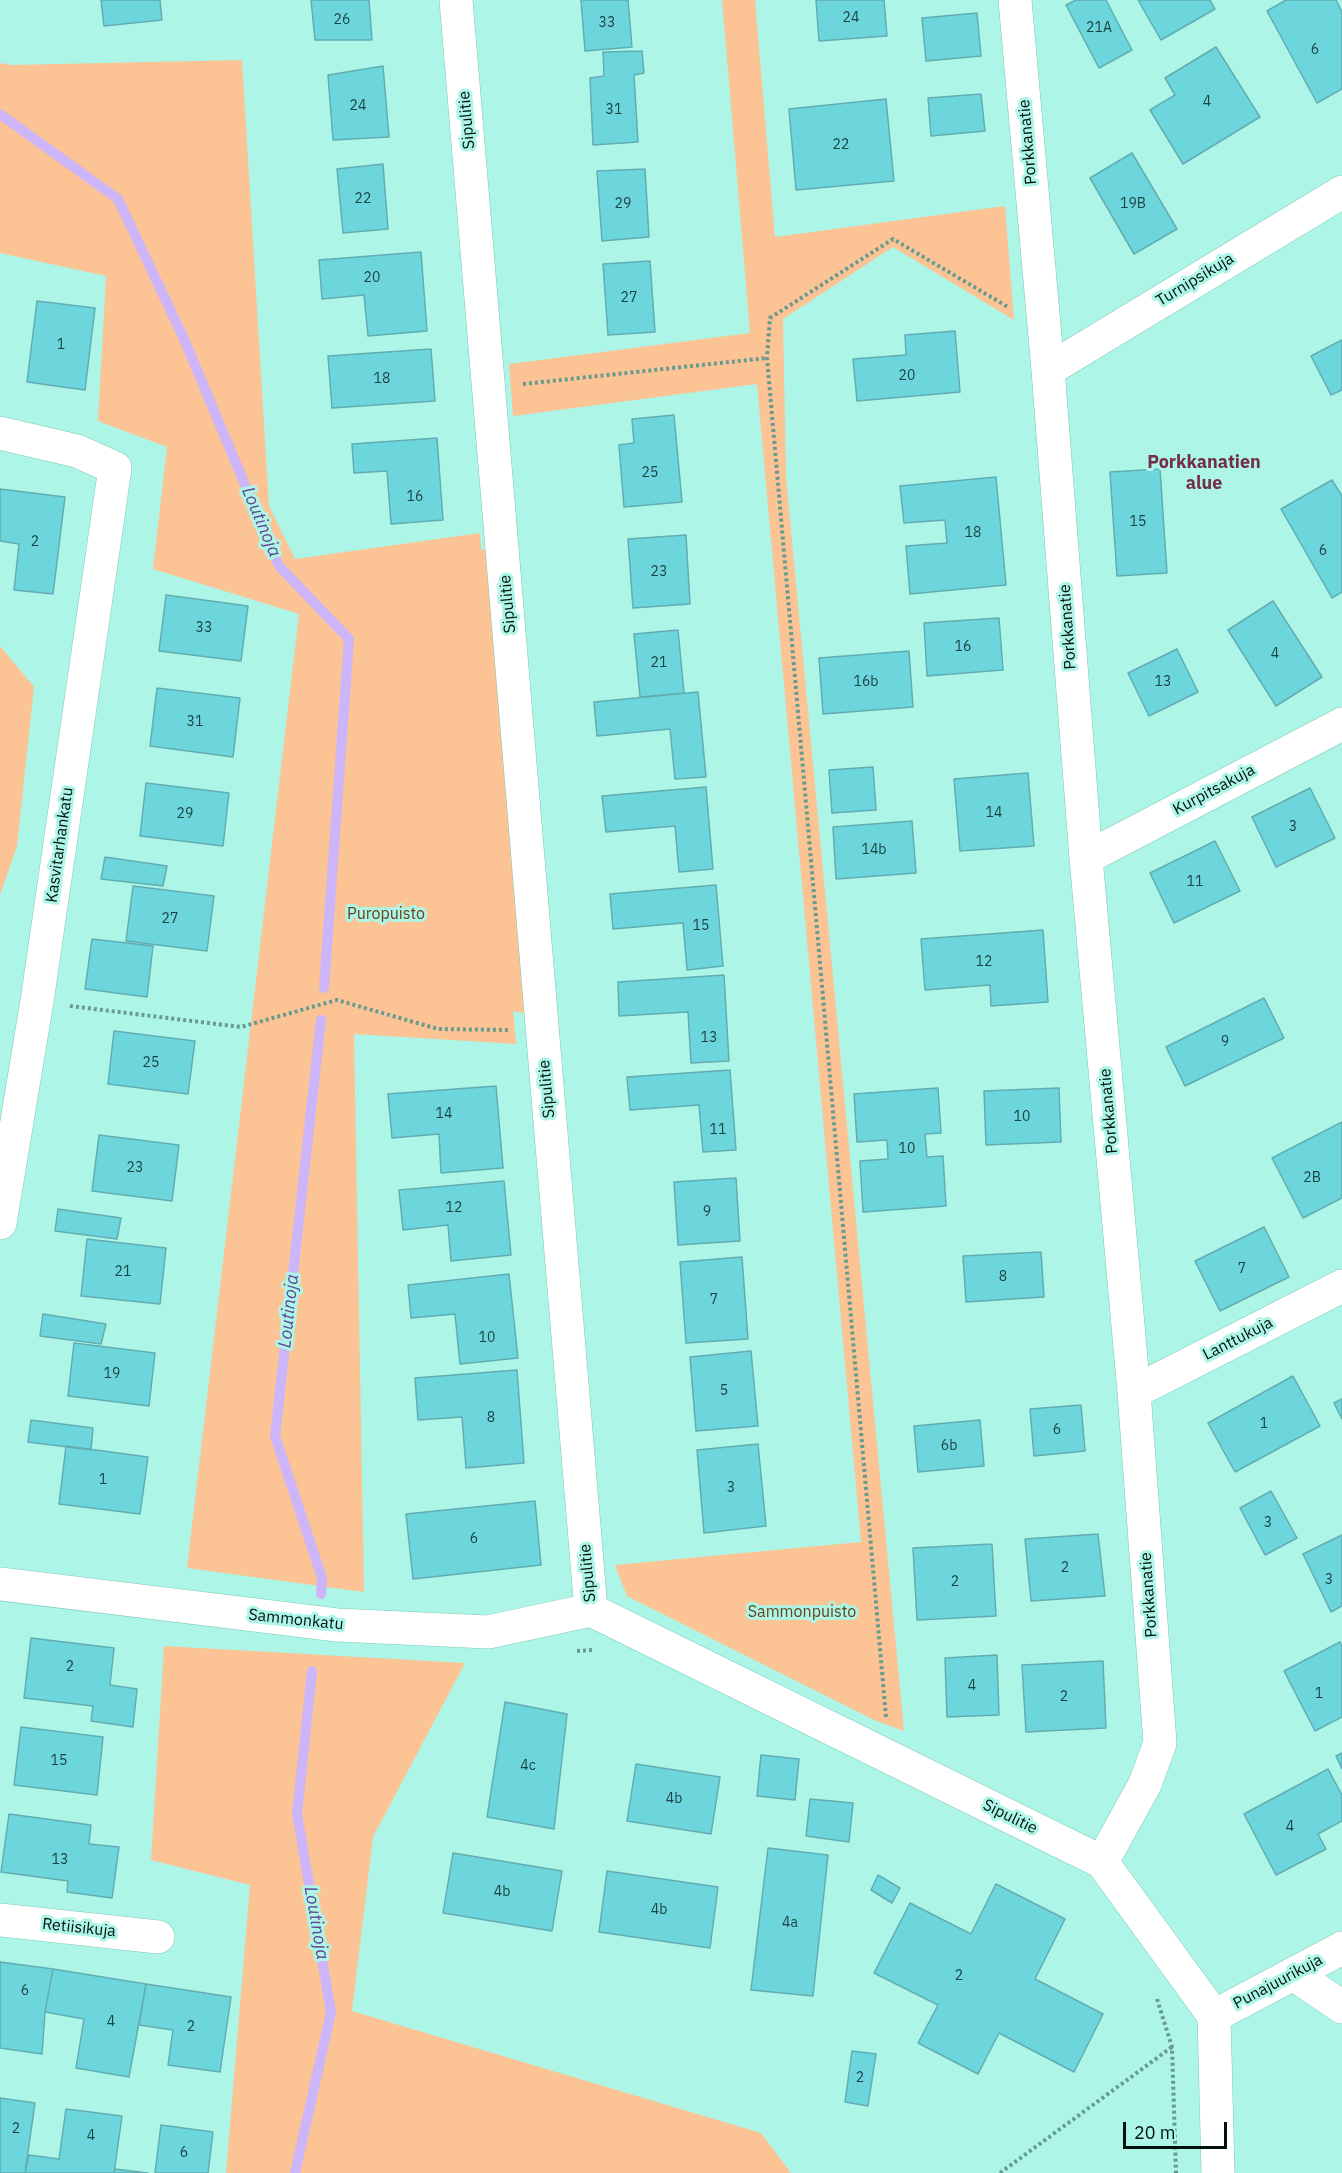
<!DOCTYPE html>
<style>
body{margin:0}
#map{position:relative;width:1342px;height:2173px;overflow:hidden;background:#adf6e7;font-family:"IBM Plex Sans",sans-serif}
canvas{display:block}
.scale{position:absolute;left:1123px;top:2122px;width:104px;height:27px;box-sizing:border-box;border:3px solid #00120e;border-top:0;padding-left:8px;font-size:18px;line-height:21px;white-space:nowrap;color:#00120e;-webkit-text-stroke:4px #adf6e7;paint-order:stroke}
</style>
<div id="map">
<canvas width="1342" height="2173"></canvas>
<div class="scale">20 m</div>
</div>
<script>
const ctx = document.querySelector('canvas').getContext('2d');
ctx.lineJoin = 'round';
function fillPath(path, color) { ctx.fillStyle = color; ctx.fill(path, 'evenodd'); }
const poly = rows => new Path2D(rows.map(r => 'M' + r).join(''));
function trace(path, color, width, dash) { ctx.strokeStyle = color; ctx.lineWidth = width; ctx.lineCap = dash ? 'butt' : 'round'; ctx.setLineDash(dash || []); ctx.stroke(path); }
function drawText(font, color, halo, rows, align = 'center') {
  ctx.font = font + ' "IBM Plex Sans",sans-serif'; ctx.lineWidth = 6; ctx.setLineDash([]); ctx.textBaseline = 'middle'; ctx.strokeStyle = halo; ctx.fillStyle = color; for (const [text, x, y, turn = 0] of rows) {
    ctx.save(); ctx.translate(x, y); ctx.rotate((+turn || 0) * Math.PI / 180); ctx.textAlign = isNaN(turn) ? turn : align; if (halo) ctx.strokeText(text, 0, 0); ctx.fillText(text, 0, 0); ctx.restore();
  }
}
fillPath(poly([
 [722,0,755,0,775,237,1005,206,1014,320,893,247,783,319,786,477,904,1731,874,1720,627,1596,615,1565,861,1542,757,384,513,416,509,364,750,333],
 [242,60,269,506,295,559,480,533,481,550,492,548,529,1014,513,1011,516,1044,354,1034,364,1592,187,1568,299,614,153,569,167,447,98,421,106,276,0,253,0,63,11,65],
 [0,646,34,687,17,846,0,895],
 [164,1646,465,1663,373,1837,352,2011,761,2133,791,2173,226,2173,250,1885,151,1860]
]), '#fcc395');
trace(poly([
 [0,114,118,199,184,339,279,566,349,639,324,988],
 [321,1594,322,1578,275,1436,321,1020],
 [295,2173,331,2012,297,1814,312,1671]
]), '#cdb5f9', 10);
const building = poly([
 [101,0,160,0,162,20,104,26,101,0],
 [311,0,369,0,372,40,315,40,311,0],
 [581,0,628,0,632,47,585,51,581,0],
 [816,0,884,0,887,36,819,41,816,0],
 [1076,0,1106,0,1132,50,1099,68,1066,5,1076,0],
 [1138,0,1210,0,1215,9,1161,40,1138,0],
 [1286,0,1336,0,1342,12,1342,89,1317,103,1267,11,1286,0],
 [977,13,981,56,926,61,922,18,977,13],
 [1216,47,1260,117,1183,164,1150,110,1175,95,1165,78,1216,47],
 [642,51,644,73,634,75,638,142,593,145,590,78,604,76,603,52,642,51],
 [383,66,389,137,333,140,328,75,383,66],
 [981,94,985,131,931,136,928,98,981,94],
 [886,99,894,181,796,190,789,109,886,99],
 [1132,153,1177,229,1134,254,1090,178,1132,153],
 [383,164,388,229,343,233,337,169,383,164],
 [645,169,649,237,602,241,597,171,645,169],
 [421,252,427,331,368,336,364,295,322,299,319,260,421,252],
 [650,261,655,332,608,335,603,264,650,261],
 [37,301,95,308,85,390,27,382,37,301],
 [955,331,960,392,857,401,853,359,906,355,905,335,955,331],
 [1342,340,1342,390,1331,395,1311,356,1342,340],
 [431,349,435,401,332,408,328,356,431,349],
 [674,415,682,502,624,507,619,445,634,443,632,419,674,415],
 [437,438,443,520,391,524,387,471,354,473,352,444,437,438],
 [1160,469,1167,573,1117,576,1110,472,1160,469],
 [996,477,1006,585,910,594,906,546,947,543,945,520,904,523,900,486,996,477],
 [1332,480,1342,496,1342,592,1332,598,1281,509,1332,480],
 [0,489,65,497,53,594,14,590,19,544,0,541,0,489],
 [686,535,690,604,633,608,628,539,686,535],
 [166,595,248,606,241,661,159,651,166,595],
 [1273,601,1322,677,1276,706,1228,630,1273,601],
 [999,618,1003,670,927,676,924,623,999,618],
 [678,630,684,693,640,697,634,634,678,630],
 [1177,649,1198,692,1149,716,1128,673,1177,649],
 [909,651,913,707,823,714,819,658,909,651],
 [157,688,240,698,233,757,150,746,157,688],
 [698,692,706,777,675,779,670,729,597,736,594,702,698,692],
 [873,767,876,810,832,813,829,770,873,767],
 [1028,773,1034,846,960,851,954,779,1028,773],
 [146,783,229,793,223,846,140,836,146,783],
 [706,787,713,869,679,872,675,826,606,832,602,796,706,787],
 [1310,788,1335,838,1276,867,1252,817,1310,788],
 [912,821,916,873,836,879,833,827,912,821],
 [1215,841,1240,891,1174,923,1150,873,1215,841],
 [105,857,167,866,163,886,101,879,105,857],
 [716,885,723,966,687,970,683,923,613,929,610,894,716,885],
 [133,886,214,896,207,951,126,941,133,886],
 [1043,930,1048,1002,991,1006,990,985,925,990,921,939,1043,930],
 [92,939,153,946,147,997,85,989,92,939],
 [724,975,729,1061,691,1063,688,1012,619,1016,618,982,724,975],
 [1264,998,1284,1038,1185,1086,1166,1047,1264,998],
 [114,1031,195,1041,188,1094,108,1084,114,1031],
 [730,1070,736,1150,703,1152,699,1105,630,1110,627,1077,730,1070],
 [496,1086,503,1168,441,1173,439,1134,392,1138,388,1094,496,1086],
 [938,1088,941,1133,925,1134,927,1157,943,1156,946,1206,863,1212,860,1161,888,1159,887,1140,857,1142,854,1094,938,1088],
 [1059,1088,1061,1142,986,1145,984,1091,1059,1088],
 [1342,1122,1342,1198,1303,1218,1272,1158,1342,1122],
 [99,1135,179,1145,172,1201,92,1191,99,1135],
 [736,1178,740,1241,678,1245,674,1182,736,1178],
 [504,1181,511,1255,451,1261,448,1225,403,1230,399,1190,504,1181],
 [58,1209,121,1218,117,1239,55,1231,58,1209],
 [1264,1227,1289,1277,1220,1311,1195,1261,1264,1227],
 [87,1239,166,1248,160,1304,81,1296,87,1239],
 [1041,1252,1044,1297,966,1302,963,1256,1041,1252],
 [742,1257,748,1339,686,1343,680,1262,742,1257],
 [509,1274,518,1358,460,1364,455,1314,411,1318,408,1285,509,1274],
 [43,1314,106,1324,101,1344,40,1336,43,1314],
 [74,1343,155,1353,149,1406,68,1396,74,1343],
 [751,1351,758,1426,696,1431,690,1357,751,1351],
 [517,1370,524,1463,466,1468,462,1417,418,1420,415,1378,517,1370],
 [1293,1376,1320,1426,1235,1472,1208,1423,1293,1376],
 [1342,1399,1342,1419,1334,1403,1342,1399],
 [1081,1405,1085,1451,1034,1456,1030,1409,1081,1405],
 [31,1420,93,1428,91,1450,28,1442,31,1420],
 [980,1420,984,1466,918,1472,914,1426,980,1420],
 [758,1444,766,1526,704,1533,697,1450,758,1444],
 [66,1446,148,1457,140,1514,59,1504,66,1446],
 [1271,1491,1297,1538,1265,1555,1240,1508,1271,1491],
 [535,1501,541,1565,413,1579,406,1514,535,1501],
 [1098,1534,1105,1596,1031,1601,1025,1539,1098,1534],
 [1342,1535,1342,1606,1331,1612,1303,1554,1342,1535],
 [992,1544,996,1616,917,1620,913,1548,992,1544],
 [31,1638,114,1648,110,1685,137,1689,133,1727,91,1721,93,1706,24,1698,31,1638],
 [1340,1642,1342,1647,1342,1717,1315,1731,1284,1671,1340,1642],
 [997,1655,999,1715,947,1717,945,1658,997,1655],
 [1103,1661,1106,1728,1026,1732,1022,1665,1103,1661],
 [505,1702,567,1714,554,1829,487,1817,505,1702],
 [21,1727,103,1737,97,1795,14,1785,21,1727],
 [1342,1753,1342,1769,1336,1756,1342,1753],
 [761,1755,799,1759,795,1800,757,1796,761,1755],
 [636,1764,720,1777,711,1834,627,1821,636,1764],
 [1328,1769,1342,1795,1342,1821,1318,1834,1326,1849,1276,1875,1244,1814,1328,1769],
 [810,1799,853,1803,849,1842,806,1836,810,1799],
 [9,1814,91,1825,89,1844,119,1847,112,1898,67,1892,68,1881,1,1872,9,1814],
 [768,1848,828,1855,813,1996,751,1990,768,1848],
 [453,1853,562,1871,552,1931,443,1913,453,1853],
 [607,1871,718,1887,710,1948,599,1932,607,1871],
 [878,1875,900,1888,892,1903,871,1890,878,1875],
 [996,1884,1065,1919,1035,1979,1103,2014,1074,2072,999,2033,978,2074,918,2043,938,2005,874,1973,910,1903,971,1934,996,1884],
 [0,1962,53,1969,45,2012,42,2054,0,2048,0,1962],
 [53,1969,146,1984,129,2077,76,2068,84,2019,45,2012,53,1969],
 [146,1984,231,1997,220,2072,168,2065,173,2030,139,2025,146,1984],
 [852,2051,876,2054,868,2106,845,2102,852,2051],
 [0,2098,35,2103,25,2173,0,2173,0,2098],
 [66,2109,122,2116,114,2173,25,2173,29,2155,59,2159,66,2109],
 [161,2125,213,2132,208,2173,155,2173,161,2125],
 [115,2169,148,2173,114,2173,115,2169]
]);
fillPath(building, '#6dd6dc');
trace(building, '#61adb2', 1.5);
const minor = poly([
 [456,0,591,1610,1102,1862,1214,2016,1218,2173],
 [1015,0,1048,370,1086,858,1134,1392,1160,1743,1145,1784,1102,1862],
 [1048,370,1342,192],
 [0,433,77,451,115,468,37,1001,0,1223],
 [1086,858,1342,724],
 [1134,1392,1342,1286],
 [0,1584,337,1625,488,1632,591,1610],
 [0,1920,158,1937],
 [1295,1975,1342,2007],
 [1214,2016,1342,1948]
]);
trace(minor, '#7fc7b9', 34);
trace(poly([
 [523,384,767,358],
 [70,1006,241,1027,337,1000,438,1029,510,1030],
 [577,1651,593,1650],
 [886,1717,767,358,770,318,893,239,1008,307],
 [1157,1999,1172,2047,1176,2173],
 [1000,2173,1172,2047]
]), '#689b90', 4, [3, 3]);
trace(minor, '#fff', 33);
drawText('14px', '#1b4342', null, [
 ["24",851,18],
 ["26",342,20],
 ["33",607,23],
 ["21A",1099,28],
 ["6",1315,50],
 ["4",1207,102],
 ["24",358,106],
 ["31",614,110],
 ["22",841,145],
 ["22",363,199],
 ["29",623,204],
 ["19B",1133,204],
 ["20",372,278],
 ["27",629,298],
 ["1",61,345],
 ["20",907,376],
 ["18",382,379],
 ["25",650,473],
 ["16",415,497],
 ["15",1138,522],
 ["18",973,533],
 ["2",35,542],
 ["6",1323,551],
 ["23",659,572],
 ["33",204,628],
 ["16",963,647],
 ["4",1275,654],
 ["21",659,663],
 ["16b",866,682],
 ["13",1163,682],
 ["31",195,722],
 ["14",994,813],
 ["29",185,814],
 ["3",1293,827],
 ["14b",874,850],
 ["11",1195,882],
 ["27",170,919],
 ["15",701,926],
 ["12",984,962],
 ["13",709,1038],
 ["9",1225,1042],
 ["25",151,1063],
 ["14",444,1114],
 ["10",1022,1117],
 ["11",718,1130],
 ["10",907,1149],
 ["23",135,1168],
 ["2B",1312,1178],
 ["12",454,1208],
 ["9",707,1212],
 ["7",1242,1269],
 ["21",123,1272],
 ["8",1003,1277],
 ["7",714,1300],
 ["10",487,1338],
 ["19",112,1374],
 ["5",724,1391],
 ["8",491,1418],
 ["1",1264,1424],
 ["6",1057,1430],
 ["6b",949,1446],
 ["1",103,1480],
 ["3",731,1488],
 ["3",1268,1523],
 ["6",474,1539],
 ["2",1065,1568],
 ["3",1329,1580],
 ["2",955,1582],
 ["2",70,1667],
 ["4",972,1686],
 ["1",1319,1694],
 ["2",1064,1697],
 ["15",59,1761],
 ["4c",528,1766],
 ["4b",674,1799],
 ["4",1290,1827],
 ["13",60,1860],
 ["4b",502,1892],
 ["4b",659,1910],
 ["4a",790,1923],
 ["2",959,1976],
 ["6",25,1991],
 ["4",111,2022],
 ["2",191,2027],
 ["2",860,2078],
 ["2",16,2129],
 ["4",91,2136],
 ["6",184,2153]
]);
drawText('16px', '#00120e', '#adf6e7', [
 ["Sipulitie",467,120,-95],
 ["Porkkanatie",1028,142,-95],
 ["Turnipsikuja",1195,280,-31],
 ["Sipulitie",508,604,-95],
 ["Porkkanatie",1068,627,-94],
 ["Kurpitsakuja",1214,790,-28],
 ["Kasvitarhankatu",60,845,-82],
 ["Sipulitie",547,1089,-95],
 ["Porkkanatie",1109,1111,-95],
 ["Lanttukuja",1238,1339,-27],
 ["Sipulitie",588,1573,-95],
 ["Porkkanatie",1149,1595,-94],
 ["Sammonkatu",296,1620,6],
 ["Sipulitie",1010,1817,26],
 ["Retiisikuja",79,1928,6],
 ["Punajuurikuja",1278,1982,-28]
]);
drawText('16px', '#69401a', '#adf6e7', [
 ["Puropuisto",386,914],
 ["Sammonpuisto",802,1612]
]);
drawText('bold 18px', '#732f47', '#adf6e7', [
 ["Porkkanatien",1204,463],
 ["alue",1204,484]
]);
drawText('italic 18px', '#644393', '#adf6e7', [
 ["Loutinoja",261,522,67],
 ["Loutinoja",289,1311,-84],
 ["Loutinoja",316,1923,80]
]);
</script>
